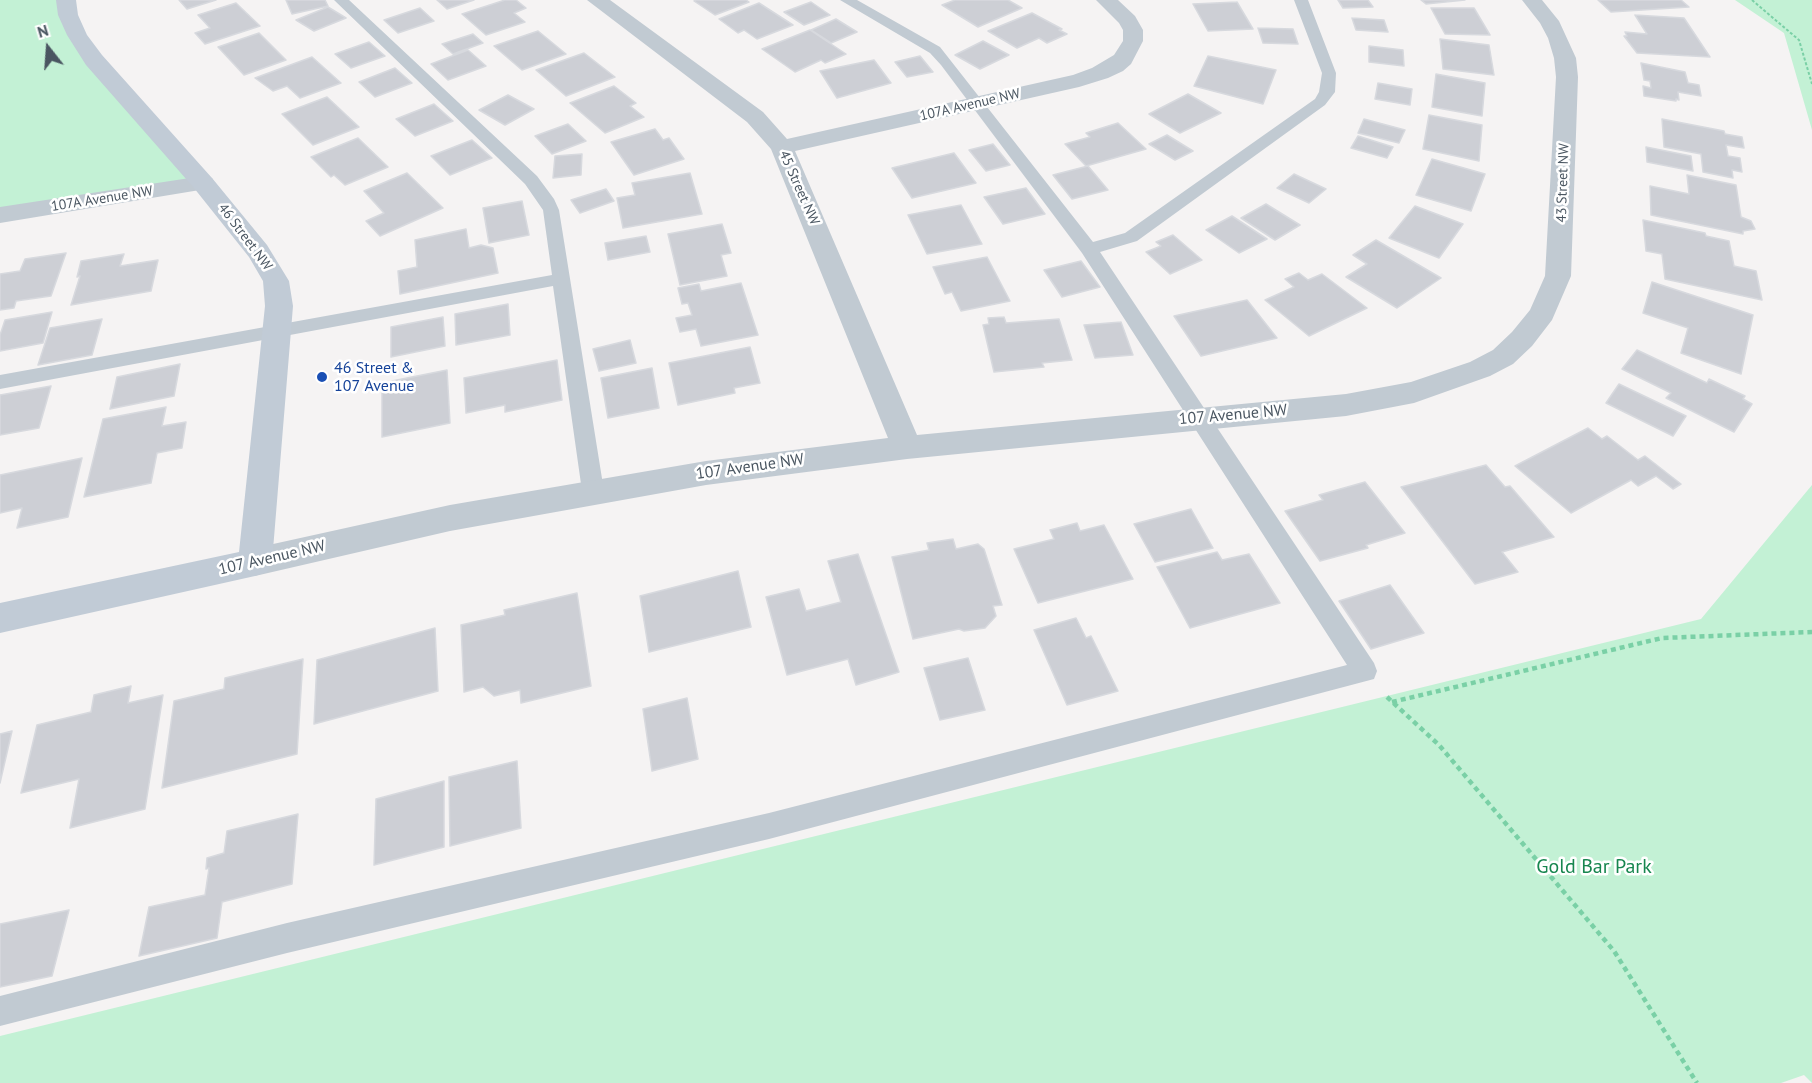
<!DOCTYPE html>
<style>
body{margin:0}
#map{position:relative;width:1812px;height:1083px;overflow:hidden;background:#f5f3f3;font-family:"PT Sans",sans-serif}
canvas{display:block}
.north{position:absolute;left:18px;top:18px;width:60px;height:60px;-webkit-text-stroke:4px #fff;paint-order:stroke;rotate:343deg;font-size:16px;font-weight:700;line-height:24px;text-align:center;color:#4a5661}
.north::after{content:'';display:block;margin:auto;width:21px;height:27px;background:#4a5661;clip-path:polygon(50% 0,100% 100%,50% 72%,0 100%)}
</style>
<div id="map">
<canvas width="1812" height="1083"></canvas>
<div class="north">N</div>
</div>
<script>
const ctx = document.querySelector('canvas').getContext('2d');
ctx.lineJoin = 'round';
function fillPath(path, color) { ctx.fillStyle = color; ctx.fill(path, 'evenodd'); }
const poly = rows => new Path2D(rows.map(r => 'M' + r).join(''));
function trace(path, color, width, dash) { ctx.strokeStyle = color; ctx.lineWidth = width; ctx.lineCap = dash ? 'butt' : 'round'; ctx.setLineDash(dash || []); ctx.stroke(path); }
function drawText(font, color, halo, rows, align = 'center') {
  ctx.font = font + ' "PT Sans",sans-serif'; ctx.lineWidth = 5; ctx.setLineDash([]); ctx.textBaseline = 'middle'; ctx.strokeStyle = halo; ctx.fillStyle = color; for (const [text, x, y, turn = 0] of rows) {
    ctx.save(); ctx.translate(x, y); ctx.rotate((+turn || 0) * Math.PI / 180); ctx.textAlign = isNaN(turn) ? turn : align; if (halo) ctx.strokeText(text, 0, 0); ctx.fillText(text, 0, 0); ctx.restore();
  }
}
fillPath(poly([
 [0,0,66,0,68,15,203,183,0,215],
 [1735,0,1812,0,1812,130,1784,33],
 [1812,485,1812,1083,1804,1075,1781,1083,0,1083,0,1036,1701,619]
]), '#c3f1d5');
const building = poly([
 [179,0,216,0,187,9,179,0],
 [286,0,325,0,328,6,292,14,286,0],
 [437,0,474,0,447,9,437,0],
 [505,0,516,0,526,8,514,13,525,22,486,35,462,14,505,0],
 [696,0,746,0,749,2,715,15,694,1,696,0],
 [955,0,1008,0,1022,8,978,27,942,5,955,0],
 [1338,0,1368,0,1373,7,1343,8,1338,0],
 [1421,0,1465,0,1426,4,1421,0],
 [1598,0,1681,0,1689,7,1611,12,1598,0],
 [811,2,830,15,804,25,784,12,811,2],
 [1237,2,1253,29,1208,31,1193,4,1237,2],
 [236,3,260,26,205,44,195,33,210,28,198,15,236,3],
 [759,3,793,25,757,39,744,30,738,33,719,19,759,3],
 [328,7,346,18,314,31,296,20,328,7],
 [420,8,434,21,398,33,384,20,420,8],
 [1431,8,1474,8,1490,35,1445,34,1431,8],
 [1032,13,1062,29,1059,30,1067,34,1047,43,1039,38,1017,48,988,31,1032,13],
 [1635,15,1684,18,1710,57,1637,53,1624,36,1627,36,1625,32,1647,34,1635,15],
 [1352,18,1384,20,1388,32,1356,30,1352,18],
 [836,19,857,32,831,43,811,30,836,19],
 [1258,28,1293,29,1298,44,1263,43,1258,28],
 [810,30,846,54,825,63,821,60,795,72,762,49,810,30],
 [538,31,566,54,522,70,494,46,538,31],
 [259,33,286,60,244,75,218,47,259,33],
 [473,34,483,43,453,54,442,44,473,34],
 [1440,39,1489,45,1494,75,1443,69,1440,39],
 [983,41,1009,55,980,69,955,55,983,41],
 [369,42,385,56,351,68,335,54,369,42],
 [1369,46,1403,50,1404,66,1369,62,1369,46],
 [468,50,486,66,448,80,431,64,468,50],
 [584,53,615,77,566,96,536,70,584,53],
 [920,56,933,72,907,77,895,62,920,56],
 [1208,56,1276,70,1263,104,1194,86,1208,56],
 [312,57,341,83,300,98,287,86,273,91,255,78,312,57],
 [874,60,891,83,837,98,820,71,874,60],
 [1641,63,1685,72,1688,83,1699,85,1701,96,1678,92,1679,100,1676,99,1676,101,1644,96,1643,86,1651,88,1650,81,1644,80,1641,63],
 [395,68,412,83,375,97,359,82,395,68],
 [1436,74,1485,83,1482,116,1432,107,1436,74],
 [1378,83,1412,89,1410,105,1375,99,1378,83],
 [614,86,636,103,630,106,644,117,605,133,570,103,614,86],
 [1188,94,1221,113,1180,133,1149,114,1188,94],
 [508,95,534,109,505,125,479,110,508,95],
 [327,97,359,127,313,145,282,114,327,97],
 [434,104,453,121,415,136,396,119,434,104],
 [1429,115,1482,125,1479,161,1423,149,1429,115],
 [1364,119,1405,130,1399,143,1358,133,1364,119],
 [1662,119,1724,131,1725,134,1742,137,1744,148,1726,145,1728,156,1740,158,1742,172,1732,170,1733,178,1703,172,1701,154,1664,147,1662,119],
 [1118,123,1146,149,1086,166,1065,144,1090,137,1086,133,1118,123],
 [568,124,586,141,552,154,535,136,568,124],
 [655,129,663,140,669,138,684,159,634,175,611,142,655,129],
 [1167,135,1193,151,1175,160,1149,144,1167,135],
 [1358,136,1393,147,1387,158,1351,148,1358,136],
 [358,138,388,167,345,185,334,175,331,177,311,157,358,138],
 [472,140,492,158,450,175,431,156,472,140],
 [993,144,1010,165,986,171,969,150,993,144],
 [1646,147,1691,156,1693,171,1647,162,1646,147],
 [954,153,976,183,912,198,892,168,954,153],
 [582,154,581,175,553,178,555,156,582,154],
 [1432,159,1485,174,1471,211,1416,195,1432,159],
 [1088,166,1108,190,1072,199,1053,175,1088,166],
 [407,173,443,208,380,236,366,221,384,213,364,191,407,173],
 [690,173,702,214,623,228,617,198,635,195,632,183,690,173],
 [1294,174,1326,189,1309,203,1277,188,1294,174],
 [1687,175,1736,185,1741,217,1751,221,1755,229,1743,231,1743,234,1651,215,1650,186,1689,194,1687,175],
 [1026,188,1045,214,1003,224,984,197,1026,188],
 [606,189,614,201,580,213,571,200,606,189],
 [522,201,529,235,489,243,483,208,522,201],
 [1266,204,1300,225,1275,240,1241,218,1266,204],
 [961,205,982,244,927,254,908,215,961,205],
 [1415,206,1463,224,1439,258,1389,238,1415,206],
 [1232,216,1267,239,1239,253,1206,230,1232,216],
 [1643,220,1705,233,1706,236,1729,241,1734,266,1756,271,1762,300,1665,279,1662,254,1646,251,1643,220],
 [722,224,731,253,721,255,727,276,680,285,668,234,722,224],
 [466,229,469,248,481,245,493,248,498,273,400,294,398,271,417,267,415,240,466,229],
 [1173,235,1202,260,1170,274,1146,252,1161,246,1156,242,1173,235],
 [646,236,650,252,608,260,605,243,646,236],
 [1376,240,1441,278,1397,308,1346,277,1367,264,1353,255,1376,240],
 [66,253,51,296,16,301,14,308,0,310,0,274,20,271,25,259,66,253],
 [124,254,120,266,158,260,151,291,71,305,80,276,77,277,81,261,124,254],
 [987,257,1010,301,961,311,952,292,945,294,933,267,987,257],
 [1081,261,1100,287,1062,297,1044,270,1081,261],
 [1299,273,1308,280,1322,274,1367,308,1309,336,1265,300,1294,287,1285,279,1299,273],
 [1652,282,1753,315,1741,374,1681,353,1688,328,1643,313,1652,282],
 [741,283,758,335,701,346,696,329,680,332,676,318,692,315,688,303,682,304,678,288,699,284,701,291,741,283],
 [1247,300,1277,338,1201,356,1174,316,1247,300],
 [508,304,510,335,456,345,455,314,508,304],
 [52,312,43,343,0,351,0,335,5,320,52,312],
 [443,317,445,346,391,357,391,327,443,317],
 [1004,317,1006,323,1059,319,1072,360,1042,363,1044,367,994,372,983,325,989,324,988,318,1004,317],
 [102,319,92,355,38,365,50,328,102,319],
 [1121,322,1133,355,1095,358,1084,325,1121,322],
 [630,340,636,363,599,371,593,349,630,340],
 [750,347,760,383,734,388,735,393,678,405,669,363,750,347],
 [1637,350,1707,383,1709,379,1745,396,1743,399,1752,404,1734,432,1666,398,1671,393,1622,369,1637,350],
 [557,360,562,400,505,412,505,405,466,413,464,378,557,360],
 [180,364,174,396,110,409,117,377,180,364],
 [652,368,659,408,608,418,601,378,652,368],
 [447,370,450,423,382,437,382,383,447,370],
 [1619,384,1686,416,1673,436,1606,403,1619,384],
 [51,386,39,428,0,435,0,395,51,386],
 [166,407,162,426,186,422,182,448,157,453,151,483,84,497,103,419,166,407],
 [1588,428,1602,439,1607,436,1638,460,1645,456,1681,484,1673,489,1656,476,1638,486,1631,480,1571,513,1515,466,1588,428],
 [82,458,68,517,17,528,22,508,0,513,0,475,82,458],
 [1486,465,1505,487,1510,486,1554,537,1502,552,1518,572,1475,584,1401,487,1486,465],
 [1365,482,1405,533,1366,545,1368,548,1320,561,1285,511,1323,500,1319,495,1365,482],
 [1191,509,1213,548,1155,562,1134,524,1191,509],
 [1077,523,1080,531,1104,525,1133,579,1038,603,1014,549,1054,539,1050,530,1077,523],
 [953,539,956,549,978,544,984,549,1002,605,993,606,996,616,985,628,964,631,959,629,913,639,892,557,929,550,927,543,953,539],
 [1217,552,1222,560,1249,554,1280,603,1190,628,1157,567,1217,552],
 [858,554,899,672,856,685,848,659,787,675,766,597,799,589,806,611,841,602,828,561,858,554],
 [738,571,751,627,649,652,640,596,738,571],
 [1390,585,1424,633,1371,649,1339,601,1390,585],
 [577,593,591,686,521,703,520,690,494,696,483,687,464,692,461,625,505,615,504,610,577,593],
 [1076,618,1086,638,1091,636,1118,691,1067,705,1034,630,1076,618],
 [435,628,438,691,314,724,317,660,435,628],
 [968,658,985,710,940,720,924,668,968,658],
 [303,659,297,754,162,788,174,701,224,689,225,678,303,659],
 [131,686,128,703,163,695,145,809,70,828,79,779,21,793,37,725,91,712,94,695,131,686],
 [687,698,698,759,652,771,643,709,687,698],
 [12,731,0,783,0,734,12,731],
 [517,761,521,828,450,846,449,777,517,761],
 [444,781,444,847,374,865,376,799,444,781],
 [298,814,292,884,222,902,217,938,139,956,149,907,205,895,209,868,206,869,207,858,224,853,227,831,298,814],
 [69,910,52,976,0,987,0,924,69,910]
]);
fillPath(building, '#cdcfd5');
trace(building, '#d7d9de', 1.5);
trace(poly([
 [1752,0,1799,40,1812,84]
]), '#7ad0a6', 2, [3, 2]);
trace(poly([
 [1387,697,1439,745,1614,951,1697,1083],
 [1392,702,1662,638,1812,632]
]), '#7ad0a6', 4.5, [5, 4]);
fillPath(poly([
 [334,0,349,0,537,176,554,199,559,210,604,491,601,497,593,499,585,497,582,491,553,286,0,389,0,375,552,275,543,210,525,184,334,0],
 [840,0,857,0,940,47,1093,242,1125,233,1315,99,1319,92,1322,73,1294,0,1308,0,1336,73,1335,92,1325,105,1137,241,1100,252,1374,663,1377,671,1374,679,769,839,287,953,0,1026,0,996,287,923,769,813,1347,665,1082,253,941,65,930,53,840,0]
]), '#c1cad2');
fillPath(poly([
 [587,0,610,0,763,112,787,139,1073,75,1092,68,1114,55,1123,41,1123,30,1119,23,1096,0,1118,0,1135,16,1143,30,1143,41,1131,64,1123,71,1108,78,1079,87,795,151,917,435,1346,394,1411,382,1470,362,1493,350,1512,332,1530,310,1545,276,1556,77,1554,58,1548,38,1540,23,1522,0,1542,0,1559,21,1576,58,1578,77,1571,276,1552,320,1532,346,1513,364,1490,376,1414,403,1346,416,907,459,706,485,450,531,255,576,243,572,238,562,243,552,255,548,450,505,706,461,888,438,771,149,747,122,587,0],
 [203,176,212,178,215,183,212,188,0,223,0,207,203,176]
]), '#c1cad2');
fillPath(poly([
 [56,0,76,0,78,15,87,35,102,55,212,178,267,245,289,281,293,306,272,562,267,572,255,576,0,633,0,603,239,552,265,306,263,281,249,257,194,188,86,65,67,35,58,15,56,0]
]), '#c1cbd6');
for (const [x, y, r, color] of [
 [322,377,6,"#1a4fb4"]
]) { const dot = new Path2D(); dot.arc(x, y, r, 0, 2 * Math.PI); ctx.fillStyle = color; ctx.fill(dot); trace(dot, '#fff', 2); }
drawText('14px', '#4a5661', '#fff', [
 ["107A Avenue NW",970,105,-13],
 ["43 Street NW",1563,183,-88],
 ["45 Street NW",799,188,66],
 ["107A Avenue NW",102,199,-9],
 ["46 Street NW",245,237,53]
]);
drawText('16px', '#164399', '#fff', [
 ["46 Street &",334,368],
 ["107 Avenue",334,386]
], 'left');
drawText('16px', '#4a5661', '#fff', [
 ["107 Avenue NW",1233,415,-5],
 ["107 Avenue NW",750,467,-8],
 ["107 Avenue NW",272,558,-13]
]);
drawText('20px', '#17864f', '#fff', [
 ["Gold Bar Park",1594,867]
]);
</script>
